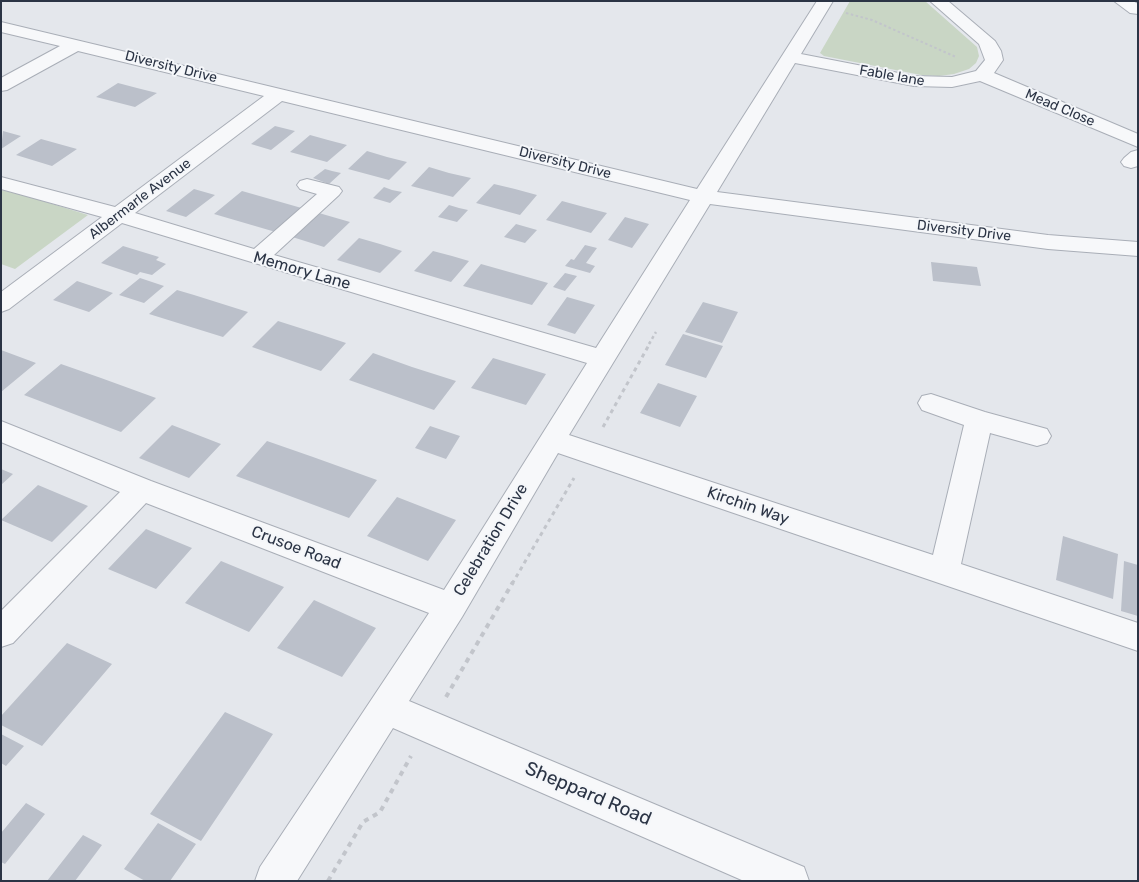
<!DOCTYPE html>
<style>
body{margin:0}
#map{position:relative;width:1139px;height:882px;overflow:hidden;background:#e4e7ec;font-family:Rubik,sans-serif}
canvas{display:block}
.frame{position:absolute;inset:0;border:2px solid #2b3445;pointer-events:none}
</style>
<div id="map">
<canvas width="1139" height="882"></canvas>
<div class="frame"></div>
</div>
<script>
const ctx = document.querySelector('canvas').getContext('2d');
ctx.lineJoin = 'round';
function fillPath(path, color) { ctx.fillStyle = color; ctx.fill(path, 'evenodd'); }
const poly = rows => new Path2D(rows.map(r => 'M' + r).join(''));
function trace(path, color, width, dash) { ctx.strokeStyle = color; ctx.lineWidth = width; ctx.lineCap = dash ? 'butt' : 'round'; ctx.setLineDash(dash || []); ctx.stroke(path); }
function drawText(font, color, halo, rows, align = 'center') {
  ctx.font = font + ' Rubik,sans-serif'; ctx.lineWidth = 4; ctx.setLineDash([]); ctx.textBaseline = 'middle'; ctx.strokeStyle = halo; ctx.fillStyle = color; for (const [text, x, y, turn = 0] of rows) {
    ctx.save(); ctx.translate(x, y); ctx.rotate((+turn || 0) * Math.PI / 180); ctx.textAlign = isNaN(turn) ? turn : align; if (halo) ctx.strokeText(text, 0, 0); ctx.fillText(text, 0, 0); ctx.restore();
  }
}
fillPath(poly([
 [850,1,925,1,977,47,979,56,976,63,969,69,954,74,939,76,921,75,824,56,820,53],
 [1,190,30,197,88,215,15,269,1,264]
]), '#c9d6c5');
fillPath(poly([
 [118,83,137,88,157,93,135,107,96,97],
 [275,126,295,131,271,150,251,144],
 [3,131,21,136,1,149],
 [310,135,328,140,347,145,327,162,290,152],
 [41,139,77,149,52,166,16,155],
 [367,151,387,157,407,162,389,180,348,169],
 [429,167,449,173,471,178,453,197,411,186],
 [325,169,332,171,341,173,329,184,313,178],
 [494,184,515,189,537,195,520,215,476,203],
 [384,187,392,190,402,192,390,203,373,198],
 [194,189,215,195,186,217,166,211],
 [242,191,305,209,279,233,214,214],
 [562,201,584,207,607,213,591,233,546,220],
 [449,205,459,208,468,210,457,222,438,217],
 [312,211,350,222,324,247,286,235],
 [625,217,649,224,632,248,608,240],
 [516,224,537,230,525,243,504,237],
 [359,238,380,244,402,251,380,273,337,260],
 [585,245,597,248,586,263,595,266,590,273,565,266,571,259,574,260],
 [123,246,159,257,156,260,166,264,152,275,140,272,137,275,101,263],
 [433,251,452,256,469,261,451,282,414,271],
 [931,262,977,267,981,286,933,281],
 [481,264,527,277,548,283,532,305,463,286],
 [565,273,577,276,565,291,553,287],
 [140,278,164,286,144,303,119,295],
 [77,281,113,293,89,312,53,300],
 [177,290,194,295,248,312,223,337,149,314],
 [567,297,595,305,575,334,547,325],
 [703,302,738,312,722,343,685,332],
 [278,321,322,335,346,343,321,371,252,347],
 [683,334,723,346,706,378,665,365],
 [1,350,36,363,1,392],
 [373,353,412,367,456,381,434,410,349,380],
 [493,358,546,374,526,405,471,388],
 [61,364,101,378,156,398,121,432,24,395],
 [658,383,697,396,680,427,640,413],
 [172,425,221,444,189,478,139,458],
 [430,426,460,436,446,459,415,448],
 [267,441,313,457,377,480,349,518,236,476],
 [1,469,13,474,1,485],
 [38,485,88,506,52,542,1,520],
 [397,497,456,520,428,561,367,536],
 [146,529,192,548,156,589,108,569],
 [1063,536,1118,554,1113,599,1056,580],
 [221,561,284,587,249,632,185,603],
 [1124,561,1138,565,1138,616,1121,611],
 [314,600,376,628,342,677,277,648],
 [67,643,112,664,42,746,1,725,1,716],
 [225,712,273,734,201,841,150,814],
 [1,734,24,746,6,766,1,763],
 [26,803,45,814,5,864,1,862,1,833],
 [158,823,196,844,170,881,145,881,124,869],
 [83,835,102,845,75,881,47,881]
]), '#bbc0ca');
const minor = poly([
 [817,1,833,1,801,54,914,76,952,77,976,71,985,60,979,44,930,1,948,1,995,41,1001,51,1003,60,994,73,1138,134,1138,147,980,81,952,87,914,86,795,63,717,192,1048,235,1138,242,1138,256,1048,249,710,204,569,435,933,555,964,425,922,410,918,403,922,396,931,394,985,412,1047,429,1051,436,1047,443,1037,446,990,433,961,564,1138,623,1138,651,558,453,462,617,409,701,804,867,809,881,744,881,393,728,297,881,255,881,260,867,429,613,146,503,13,643,1,647,1,611,120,492,1,442,1,421,151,481,444,590,587,363,122,223,9,309,1,312,1,292,102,217,1,189,1,177,115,207,264,96,78,51,7,90,1,91,1,78,60,46,1,32,1,22,697,189,817,1],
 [282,101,690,200,596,348,274,255,339,195,342,191,339,187,307,179,300,181,297,185,300,189,317,194,254,249,135,213,282,101],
 [1114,1,1133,1,1138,4,1138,14,1130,13,1114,1],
 [1138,150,1138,166,1131,168,1124,166,1121,162,1124,158,1131,152,1138,150]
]);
trace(minor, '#a9aeb7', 2);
trace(poly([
 [846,13,872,20,956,57]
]), '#c2c5cb', 2, [2.5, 2.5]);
trace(poly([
 [649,344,656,332]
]), '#c2c5cb', 2.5, [3, 3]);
trace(poly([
 [603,427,650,343],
 [512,584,574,478]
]), '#c2c5cb', 3, [4, 4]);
trace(poly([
 [446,697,513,582],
 [328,881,363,822,380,812,411,756]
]), '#c2c5cb', 4, [5, 5]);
fillPath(minor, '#f7f8fa');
drawText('14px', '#2b3445', '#f4f6f9', [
 ["Diversity Drive",171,67,14],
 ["Fable lane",892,76,10],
 ["Mead Close",1060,108,23],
 ["Diversity Drive",565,163,14],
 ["Albermarle Avenue",140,199,-37],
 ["Diversity Drive",964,231,7]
]);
drawText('16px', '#2b3445', '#f4f6f9', [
 ["Memory Lane",302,271,16],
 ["Kirchin Way",748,506,19],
 ["Celebration Drive",491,540,-59],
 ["Crusoe Road",296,548,21]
]);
drawText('19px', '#2b3445', '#f4f6f9', [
 ["Sheppard Road",588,794,23]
]);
</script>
